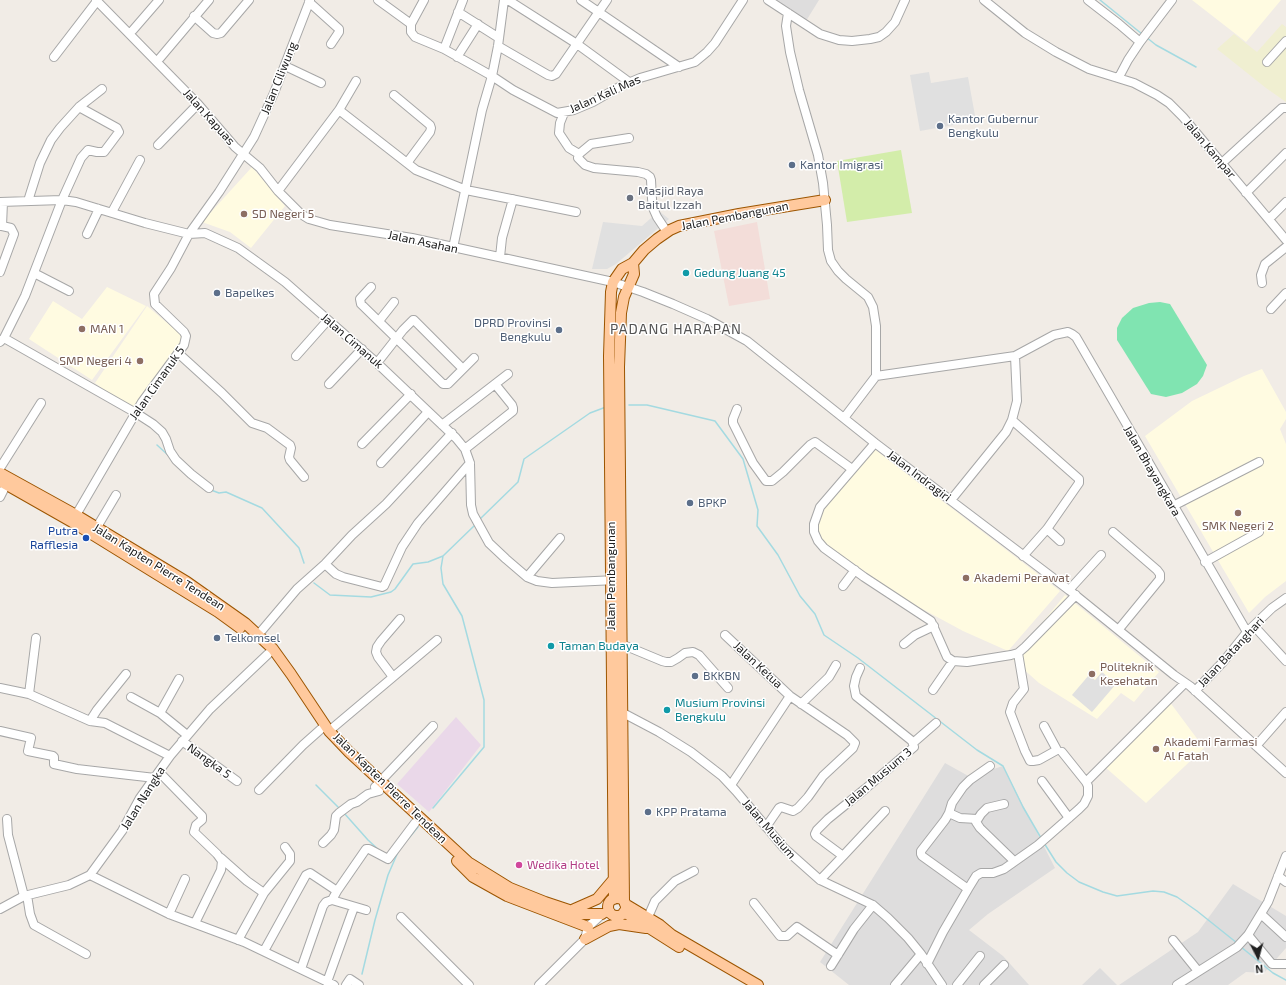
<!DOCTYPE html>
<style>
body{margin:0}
#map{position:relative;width:1286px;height:985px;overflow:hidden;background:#f1ece6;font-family:"Exo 2",sans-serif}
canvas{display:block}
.north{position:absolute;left:1238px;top:937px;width:40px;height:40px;-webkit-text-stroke:3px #fff;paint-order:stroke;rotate:174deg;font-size:11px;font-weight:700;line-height:16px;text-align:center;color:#202020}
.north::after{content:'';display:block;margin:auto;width:14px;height:18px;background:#202020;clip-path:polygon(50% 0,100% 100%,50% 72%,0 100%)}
</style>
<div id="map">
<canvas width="1286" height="985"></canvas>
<div class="north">N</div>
</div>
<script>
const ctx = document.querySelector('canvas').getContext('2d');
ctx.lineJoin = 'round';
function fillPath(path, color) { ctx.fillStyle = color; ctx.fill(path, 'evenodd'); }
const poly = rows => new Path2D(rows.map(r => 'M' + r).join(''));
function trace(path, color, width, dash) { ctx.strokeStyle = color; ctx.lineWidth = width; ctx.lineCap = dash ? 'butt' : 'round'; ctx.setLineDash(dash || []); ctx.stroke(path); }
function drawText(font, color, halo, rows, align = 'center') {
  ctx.font = font + ' "Exo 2",sans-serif'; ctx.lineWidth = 3; ctx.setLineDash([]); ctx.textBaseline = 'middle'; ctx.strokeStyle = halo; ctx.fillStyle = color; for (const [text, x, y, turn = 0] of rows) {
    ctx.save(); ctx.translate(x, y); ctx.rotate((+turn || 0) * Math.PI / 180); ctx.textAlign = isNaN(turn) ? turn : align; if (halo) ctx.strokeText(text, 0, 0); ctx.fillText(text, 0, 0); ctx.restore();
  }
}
fillPath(poly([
 [775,0,819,0,806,21],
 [945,763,972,778,981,773,1003,766,1055,868,988,914,969,930,1003,956,1029,985,849,985,820,962],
 [1233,884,1286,916,1286,948,1264,973,1246,972,1228,985,1119,985,1198,932],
 [1100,968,1117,985,1082,985]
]), '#dedddd');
fillPath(poly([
 [456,717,481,745,429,812,397,784]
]), '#ead8e9');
fillPath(poly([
 [1192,0,1281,0,1246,42],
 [252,167,285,206,251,248,230,232,202,222],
 [107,287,146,306,92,380,29,339,53,301,82,319],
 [147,306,185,338,132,410,95,383],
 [1262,369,1286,412,1286,419,1280,429,1286,444,1286,581,1265,597,1249,613,1145,436,1192,401,1244,376],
 [873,448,1060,591,1008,651,963,631,902,598,822,541,815,515],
 [1065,595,1159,672,1134,702,1121,693,1097,719,1039,683,1012,659],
 [1169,701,1204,748,1146,803,1105,767]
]), '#fffbe1');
fillPath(poly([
 [757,222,770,299,729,306,714,231]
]), '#f3ddd9');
fillPath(poly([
 [1282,24,1286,27,1286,102,1266,88,1217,49,1234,34,1257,52]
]), '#f0efd1');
fillPath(poly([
 [901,150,912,213,847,222,837,161]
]), '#d3edaa');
fillPath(poly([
 [1160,302,1170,304,1207,365,1203,376,1197,384,1182,393,1166,397,1151,394,1117,340,1117,328,1122,318,1133,308,1149,303]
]), '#80e4b1');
fillPath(poly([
 [929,72,931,83,968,77,976,121,920,131,910,75],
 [659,211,669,219,616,264,607,269,592,269,603,222,642,226],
 [1102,672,1116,684,1092,712,1072,695,1089,675,1095,680]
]), '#e0e0e0');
trace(poly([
 [1100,0,1142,34],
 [1146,37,1156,45,1196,67],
 [629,405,647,405,715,421,743,459,758,510,757,526,778,555,800,596,815,614,824,635,858,658,977,750,1003,766,1023,807,1041,838],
 [157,445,169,456],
 [211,490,219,493,226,492,262,508,299,548,304,563],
 [480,519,518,482,524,459,590,413,606,407],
 [314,583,330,595,371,597,391,592,395,589,413,564,428,562,443,556],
 [316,785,338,807],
 [433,808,484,747,484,700,462,616,443,584,441,568,443,556,475,525],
 [344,813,368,840,380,851],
 [408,839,418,827],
 [1044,843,1056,862,1067,873,1079,882,1103,892,1117,896,1153,891,1164,892,1177,897,1197,911,1237,943],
 [1241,947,1273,973,1286,980],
 [362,974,375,920,388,875,398,852]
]), '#a4dae1', 1.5);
const minor = poly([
 [96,0,198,104,235,147,260,168,278,191,301,214,309,219,330,225,412,238,613,282,643,292,673,304,707,319,747,341,875,443,1069,590,1174,675,1190,686,1286,773],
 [378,0,411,24,411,32,415,37,444,49,492,76,482,110,453,248],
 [504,0,498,46,492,76,513,90,557,113,574,110,593,102,619,87,640,78,695,62,707,52,715,43,743,0],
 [508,0,577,44,629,82],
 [581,0,679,67],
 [768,0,820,34,839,40,852,41,870,39,879,37,886,32,895,22,905,0],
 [984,0,1025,33,1056,52,1089,69,1134,83,1157,95,1169,103,1183,117,1286,240],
 [1088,0,1119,24,1140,42],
 [309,2,339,29,339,32,331,44],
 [458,12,499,38],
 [788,13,786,26,790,52,799,90,818,155,823,183,827,225,828,250,831,261,838,271,846,279,868,297,873,307,876,326,876,376],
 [194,16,213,33,217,34,221,33,249,0],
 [411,24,424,0],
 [133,30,159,0],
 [498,46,548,75,552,76,556,74,607,0],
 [444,49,463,0],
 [54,57,97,1],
 [457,57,478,24],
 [160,58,209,0],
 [1267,62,1286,41],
 [285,66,321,83],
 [1119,77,1128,60,1140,42,1172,0],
 [394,95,430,125,431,128,430,132,407,163],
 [339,110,416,170,466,190,576,212],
 [564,113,560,123,559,133,569,148,579,154],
 [629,138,591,144,579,154,578,158,585,165,594,168,638,172,646,174,650,177,651,180,652,199,653,208,657,217,667,232],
 [158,145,198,104],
 [1222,163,1282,108,1286,108],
 [278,191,339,110,356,81],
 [1246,193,1286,153],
 [28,201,40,163,51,140,60,128,79,107,102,89],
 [0,202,62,200,76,202,145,223,189,234,205,233,238,248,285,282,377,363,456,438,465,449,470,463,471,505,473,514,489,543,506,559,527,577,537,581,552,583,616,580],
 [112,212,140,160],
 [1269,219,1286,202],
 [0,226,2,226,3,202],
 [87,234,99,209],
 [500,257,502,238,513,199],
 [0,272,14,234,11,228,2,226],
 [34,273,69,291],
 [1262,283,1261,275,1265,264,1286,247],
 [371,287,360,299,361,304,443,384,448,384,474,358],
 [1271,309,1286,293],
 [379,321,394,302],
 [4,338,136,413,153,424,162,432,166,439,170,451,176,460,191,474,209,488],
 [0,342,4,338,25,296,62,200,81,158,88,150,97,152,104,152,119,132,117,128,79,107],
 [178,353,222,393,252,423,267,428,290,445,291,448,289,457,290,460,304,477],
 [296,356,328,320],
 [377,363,403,330,413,320,414,320,463,369],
 [329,384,362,349],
 [737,409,733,419,733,423,753,463,766,481,772,481,783,472,810,445,815,442,852,469],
 [844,418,876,376,1015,356,1054,335,1068,332,1072,334,1076,337,1247,632],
 [1012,420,1079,479,1079,483,1047,529,1023,556],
 [442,425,508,374],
 [875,443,820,507,814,524,814,532,818,541,824,548,864,577,931,621,947,657,953,661,967,662,1011,655,1018,653,1025,647,1076,595],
 [362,444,411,394],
 [465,449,513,411,513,408,512,405,495,384],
 [381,463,428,412],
 [0,468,41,403],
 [0,497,6,485],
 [951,500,1006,432,1012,420,1017,401,1015,356],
 [1173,506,1259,462],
 [76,515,142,402,184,345,186,336,184,332,155,304,154,294,171,268,189,234,219,192,254,137,274,93,310,0],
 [97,527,116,495],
 [1047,529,1060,541],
 [1113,532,1157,570,1160,574,1160,579,1119,629],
 [1205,562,1259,532],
 [325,564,336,574,343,577,382,587,384,586,402,547,418,523,470,463],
 [527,577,560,538],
 [843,586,855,570],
 [1069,590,1101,555],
 [1254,626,1286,661],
 [258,635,297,589,325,564,352,535,386,504,452,433],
 [725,635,790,696,847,735,855,743,853,748,823,776,808,797,798,808,793,811,781,807,779,808,766,827],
 [621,644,662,661,666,662,671,662,678,658,685,653,693,652,699,655,728,688],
 [904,644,915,635,934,626],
 [1018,653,1024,689,1013,703,1010,712,1025,751,1030,761,1033,761,1039,760,1057,750,1044,726],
 [393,677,378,657,376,652,377,647,381,641,400,619],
 [0,688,29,694,90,721,105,723,170,756],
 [933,690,953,661],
 [1195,691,1223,662,1247,632,1272,608,1286,598],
 [29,694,36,638],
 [131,697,160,713,187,735],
 [801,704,829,677,836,665],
 [160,713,179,679],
 [623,713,659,732,691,752,722,776,736,791,784,848,820,880,873,905,888,918,908,938,921,954,942,985],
 [90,721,97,710,126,674],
 [0,731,31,738,28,751,53,756,54,757,54,764,77,769,155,778],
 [329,731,437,640],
 [182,741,237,781],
 [913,743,936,723],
 [1256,746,1286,712],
 [1062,752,1086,782],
 [159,772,202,816,202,820,196,825,194,832,217,854,222,861,221,870,195,923],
 [1042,781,1069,818],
 [731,785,790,696],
 [375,787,433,726],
 [259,790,303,745,321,729],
 [1004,804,987,808,981,814,976,822,980,828,1014,861],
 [949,813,960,818,977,819],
 [7,819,8,835,24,896],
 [323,843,331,835,334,830,336,816,339,813,351,804,357,802,368,794,379,791],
 [843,856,885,811],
 [221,858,247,881,264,893],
 [90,875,169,914,244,942,334,985],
 [1278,876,1286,882],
 [820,880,843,856,816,836,815,834,817,830,828,819,865,789,914,747,912,741,856,696,854,686,856,677,860,668],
 [968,889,922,856,921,854,921,851,945,820,949,813,952,803,963,787,970,780,990,766],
 [27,895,30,914,34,925,86,954],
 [332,900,337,891,366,849,369,849,388,859,415,823],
 [754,903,780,936,787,936,797,927,838,955],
 [0,909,24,896,69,885,90,875,122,831,140,798,170,756,210,709,268,654],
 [169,914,185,879],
 [1261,914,1286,937],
 [401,917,469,985],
 [648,917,655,901,675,881,694,871],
 [1248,935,1272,964,1286,964],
 [238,940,264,893,290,861,290,854,285,847],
 [1173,940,1198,971],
 [264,951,306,875,310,873,337,891],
 [927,964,943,932,968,889,976,876,981,873,993,873,1004,869,1038,845,1079,809,1084,804,1088,796,1088,786,1086,782,1185,683],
 [831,966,854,929,873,905],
 [301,969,323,906,326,902,332,900,366,910],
 [327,982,354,907],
 [346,985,350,979,359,985],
 [539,985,585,939,588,927,602,914,610,911],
 [895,985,921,954],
 [957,985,980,956],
 [984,985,1004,965],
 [1177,985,1237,947,1248,935,1268,902,1286,856]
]);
const major = poly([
 [0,473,76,515,187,582,245,623,273,649,291,674,329,731,349,752,468,862,510,888,545,902,581,914,602,914],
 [0,481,72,522,218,612,240,628],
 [457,861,473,877,507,896,588,927],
 '608 907a9 9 0 1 1 18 0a9 9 0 1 1-18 0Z',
 [614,899,609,356,611,292,613,282,622,269,633,263,644,250,657,239,670,230,679,226,739,214,825,200],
 [624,901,619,367,621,313,624,297,634,274,633,263],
 [625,904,660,925,672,935,758,985],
 [572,910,597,899,613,880],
 [624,912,679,947],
 [585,939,609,926,619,924,646,928]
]);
trace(minor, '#a7a7a7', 10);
trace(major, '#9c5500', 12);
trace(minor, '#fff', 8);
trace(major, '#ffc99d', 10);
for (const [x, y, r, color] of [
 [940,126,4,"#5c6f8a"],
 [792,165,4,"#5c6f8a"],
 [630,198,4,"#6b7280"],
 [244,214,4,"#8d6e63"],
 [686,273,4,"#0f9aa8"],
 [217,293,4,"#5c6f8a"],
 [82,329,4,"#8d6e63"],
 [559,330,4,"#5c6f8a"],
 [140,361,4,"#8d6e63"],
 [690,503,4,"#5c6f8a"],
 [1238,513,4,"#8d6e63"],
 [86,538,4,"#1a4fb4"],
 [966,578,4,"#8d6e63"],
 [217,638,4,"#5c6f8a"],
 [551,646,4,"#0f9aa8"],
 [1092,674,4,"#8d6e63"],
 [695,676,4,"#5c6f8a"],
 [667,710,4,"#0f9aa8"],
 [1156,749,4,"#8d6e63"],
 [648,812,4,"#5c6f8a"],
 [519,865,4,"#d1479c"]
]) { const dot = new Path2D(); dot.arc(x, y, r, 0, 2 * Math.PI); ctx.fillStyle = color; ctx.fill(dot); trace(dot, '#fff', 1.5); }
drawText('12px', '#202020', '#fff', [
 ["Jalan Ciliwung",279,78,-68],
 ["Jalan Kali Mas",605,94,-24],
 ["Jalan Kapuas",209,117,48],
 ["Jalan Kampar",1210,149,50],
 ["Jalan Pembangunan",735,216,-11],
 ["Jalan Asahan",423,242,12],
 ["Jalan Cimanuk",352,341,41],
 ["Jalan Cimanuk 5",157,383,-55],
 ["Jalan Bhayangkara",1152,471,60],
 ["Jalan Indragiri",919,476,37],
 ["Jalan Kapten Pierre Tendean",159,567,32],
 ["Jalan Pembangunan",611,576,-90],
 ["Jalan Batanghari",1231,652,-47],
 ["Jalan Ketua",758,665,43],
 ["Nangka 5",209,761,36],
 ["Jalan Musium 3",878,777,-40],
 ["Jalan Kapten Pierre Tendean",390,788,44],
 ["Jalan Nangka",143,798,-58],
 ["Jalan Musium",769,829,49]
]);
drawText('12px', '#4e5e75', '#fff', [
 ["Kantor Gubernur",948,119],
 ["Bengkulu",948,133],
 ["Kantor Imigrasi",800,165],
 ["Bapelkes",225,293],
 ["DPRD Provinsi",551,323,"right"],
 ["Bengkulu",551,337,"right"],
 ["BPKP",698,503],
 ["Telkomsel",225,638],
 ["BKKBN",703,676],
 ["KPP Pratama",656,812]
], 'left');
drawText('12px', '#5b616d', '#fff', [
 ["Masjid Raya",638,191],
 ["Baitul Izzah",638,205]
], 'left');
drawText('12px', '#785e54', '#fff', [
 ["SD Negeri 5",252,214],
 ["MAN 1",90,329],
 ["SMP Negeri 4",132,361,"right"],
 ["SMK Negeri 2",1238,526,"center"],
 ["Akademi Perawat",974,578],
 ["Politeknik",1100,667],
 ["Kesehatan",1100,681],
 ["Akademi Farmasi",1164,742],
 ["Al Fatah",1164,756]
], 'left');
drawText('12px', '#0d838f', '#fff', [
 ["Gedung Juang 45",694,273],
 ["Taman Budaya",559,646],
 ["Musium Provinsi",675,703],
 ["Bengkulu",675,717]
], 'left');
drawText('12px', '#164399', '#fff', [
 ["Putra",78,531],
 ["Rafflesia",78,545]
], 'right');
drawText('12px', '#b23c85', '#fff', [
 ["Wedika Hotel",527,865]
], 'left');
ctx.letterSpacing = '1px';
drawText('14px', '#535353', '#fff', [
 ["PADANG HARAPAN",676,329]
]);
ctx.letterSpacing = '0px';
</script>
